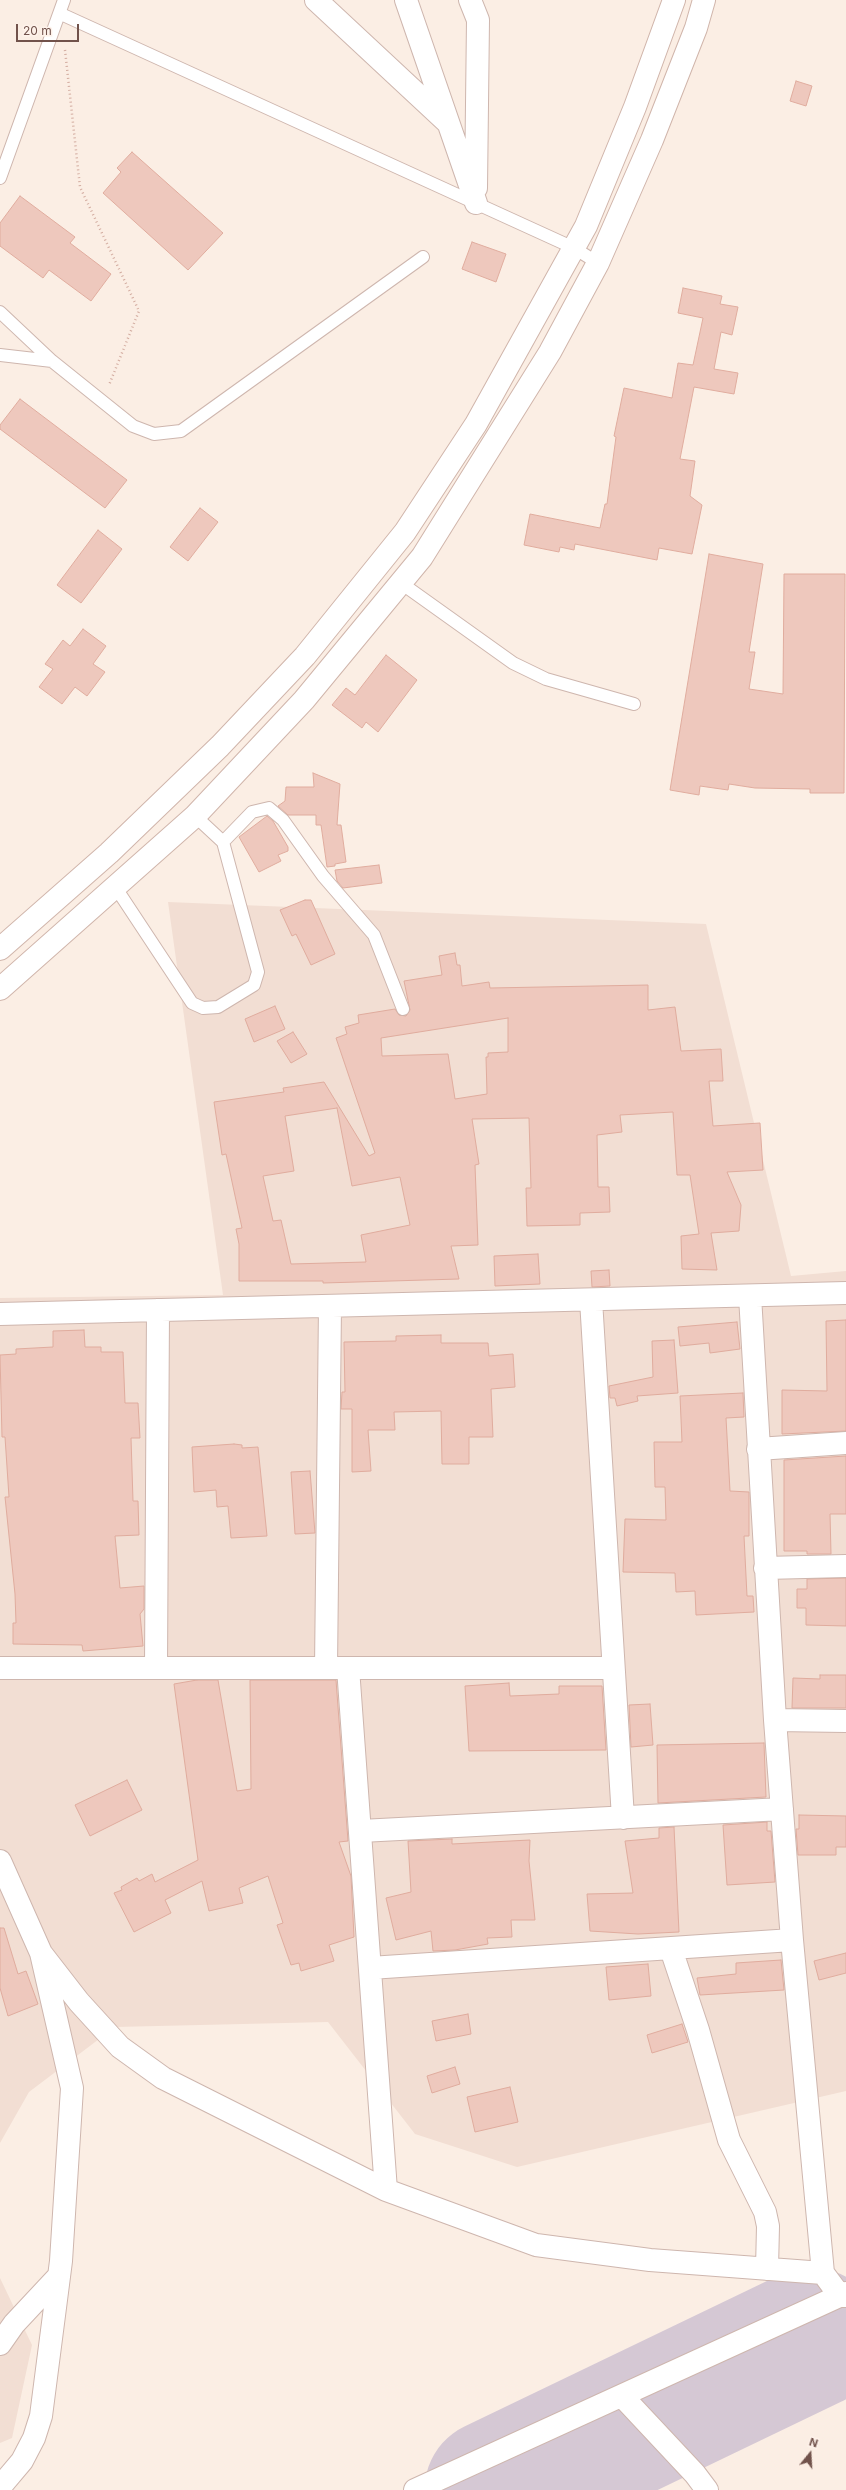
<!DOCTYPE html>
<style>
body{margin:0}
#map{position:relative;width:846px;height:2490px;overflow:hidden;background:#fbeee4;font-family:Inter,sans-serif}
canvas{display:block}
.north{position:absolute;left:790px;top:2434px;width:40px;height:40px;-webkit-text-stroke:3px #fef2ea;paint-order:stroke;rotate:18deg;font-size:11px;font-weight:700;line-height:16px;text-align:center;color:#71524b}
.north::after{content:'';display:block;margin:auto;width:14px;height:18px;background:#71524b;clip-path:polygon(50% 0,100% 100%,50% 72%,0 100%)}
.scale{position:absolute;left:16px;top:24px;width:63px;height:18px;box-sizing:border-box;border:2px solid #71524b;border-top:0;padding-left:5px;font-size:12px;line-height:14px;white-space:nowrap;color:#71524b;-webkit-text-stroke:3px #fef2ea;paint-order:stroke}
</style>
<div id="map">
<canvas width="846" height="2490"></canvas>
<div class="north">N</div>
<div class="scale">20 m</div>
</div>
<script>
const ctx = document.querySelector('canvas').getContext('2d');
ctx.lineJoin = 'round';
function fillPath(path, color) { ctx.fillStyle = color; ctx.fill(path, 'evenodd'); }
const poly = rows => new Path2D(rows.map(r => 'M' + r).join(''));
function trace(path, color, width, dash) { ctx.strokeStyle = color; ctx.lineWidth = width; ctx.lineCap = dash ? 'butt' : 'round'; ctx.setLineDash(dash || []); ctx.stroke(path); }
fillPath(poly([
 [168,902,706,924,791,1276,846,1271,846,2091,517,2167,415,2134,328,2022,115,2027,29,2092,0,2143,0,1298,223,1295],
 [0,2278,32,2345,12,2438,0,2443]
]), '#f2ded3');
trace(poly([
 [495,2490,811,2338]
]), '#d5c8d4', 141);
const building = poly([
 [796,81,812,86,806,106,790,101,796,81],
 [132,152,223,233,188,270,103,193,121,172,117,168,132,152],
 [20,196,75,237,70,243,111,274,91,301,49,270,43,278,0,246,0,223,20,196],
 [472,242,506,254,496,282,462,269,472,242],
 [683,288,722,296,720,304,738,307,732,335,721,332,714,369,738,373,734,394,694,387,680,459,695,461,690,496,702,505,692,554,659,548,657,560,575,544,574,550,560,547,559,552,524,545,530,514,600,528,605,504,607,504,616,437,614,436,624,388,672,398,678,363,693,365,703,318,678,313,683,288],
 [20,399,127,480,105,508,0,429,0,425,20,399],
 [200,508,218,522,188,561,170,547,200,508],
 [98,530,122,549,81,603,57,585,98,530],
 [709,554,763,564,749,652,755,652,749,689,783,694,784,574,845,574,844,793,810,793,810,789,755,788,729,784,728,790,700,786,699,795,670,790,709,554],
 [83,629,106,646,93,664,105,672,87,696,75,687,62,704,39,687,53,669,45,664,63,640,70,646,83,629],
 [386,655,417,680,378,732,366,722,362,728,332,705,346,688,355,695,386,655],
 [313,773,340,784,337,825,341,825,346,862,335,864,335,866,327,867,321,825,316,825,316,815,288,815,278,806,285,801,286,787,314,787,313,773],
 [267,816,273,821,288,847,288,851,278,855,281,861,259,872,239,837,267,816],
 [379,865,382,883,343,888,337,881,335,870,379,865],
 [305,900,311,900,335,954,311,965,296,934,292,936,280,910,305,900],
 [455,953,457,965,460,965,462,986,489,982,490,988,648,985,648,1010,675,1007,681,1051,721,1049,723,1081,709,1081,713,1126,760,1123,763,1170,727,1172,741,1205,739,1231,711,1233,717,1270,682,1269,681,1236,699,1234,690,1175,677,1175,673,1112,620,1115,622,1132,597,1135,598,1187,609,1187,610,1212,580,1213,580,1225,527,1226,526,1188,531,1188,529,1118,472,1119,479,1164,475,1165,478,1245,451,1246,459,1279,323,1283,323,1281,239,1281,239,1244,236,1229,242,1228,226,1154,222,1155,214,1102,284,1092,283,1088,324,1082,369,1156,375,1153,336,1038,347,1034,345,1027,359,1023,358,1015,395,1009,399,1015,406,1016,410,1010,404,981,442,975,439,956,455,953],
 [508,1018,508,1052,488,1053,488,1057,486,1057,487,1094,455,1099,448,1054,382,1056,381,1038,508,1018],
 [337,1108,352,1186,400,1177,410,1225,361,1235,366,1262,291,1264,281,1220,273,1221,263,1176,294,1171,285,1116,337,1108],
 [275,1006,285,1029,254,1042,245,1019,275,1006],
 [293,1032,307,1054,291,1063,277,1041,293,1032],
 [538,1254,540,1284,495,1286,494,1256,538,1254],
 [609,1270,610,1286,592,1287,591,1271,609,1270],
 [846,1320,846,1431,782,1434,782,1390,827,1391,826,1321,846,1320],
 [737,1322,740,1349,710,1353,709,1343,680,1346,678,1327,737,1322],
 [84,1330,85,1347,101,1347,101,1352,123,1352,125,1403,138,1403,140,1438,131,1438,133,1501,138,1501,139,1535,115,1536,120,1588,144,1586,144,1609,140,1614,143,1646,83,1651,82,1645,13,1644,13,1623,16,1623,15,1594,5,1497,9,1497,5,1437,2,1437,0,1355,16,1354,16,1349,53,1347,53,1331,84,1330],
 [441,1335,441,1343,488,1343,489,1356,513,1354,515,1387,491,1389,493,1437,469,1437,469,1464,442,1464,441,1411,394,1412,395,1430,368,1430,371,1471,352,1472,352,1409,341,1409,342,1392,345,1392,344,1342,396,1341,396,1336,441,1335],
 [674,1340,678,1393,637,1396,638,1401,617,1406,615,1398,610,1398,609,1386,653,1377,652,1341,674,1340],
 [743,1393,744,1417,726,1418,730,1491,749,1492,749,1536,744,1536,747,1596,753,1596,754,1612,696,1615,695,1591,676,1592,675,1573,623,1572,625,1519,666,1520,665,1487,655,1487,654,1442,682,1442,680,1396,743,1393],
 [234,1444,242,1445,242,1448,258,1447,267,1536,231,1538,228,1506,217,1507,216,1490,194,1492,192,1447,234,1444],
 [846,1456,846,1514,830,1514,831,1554,807,1554,807,1551,784,1551,784,1460,846,1456],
 [310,1471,315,1533,295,1534,291,1472,310,1471],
 [846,1578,846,1626,806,1625,806,1608,797,1608,797,1589,807,1589,807,1579,846,1578],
 [820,1675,846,1675,846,1708,792,1708,793,1678,820,1679,820,1675],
 [197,1680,218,1680,237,1791,251,1789,250,1680,336,1680,348,1841,339,1842,351,1876,354,1937,329,1945,334,1961,301,1971,299,1963,291,1965,277,1925,283,1923,268,1876,239,1888,243,1903,209,1911,202,1881,165,1900,171,1913,134,1932,114,1893,122,1890,121,1887,137,1878,139,1881,152,1874,155,1882,198,1860,174,1684,197,1680],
 [509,1683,510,1696,559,1694,559,1686,602,1686,606,1750,469,1751,465,1686,509,1683],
 [650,1704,653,1745,631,1747,629,1705,650,1704],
 [764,1743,766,1797,658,1803,657,1745,764,1743],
 [127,1780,142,1810,90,1836,75,1805,127,1780],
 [799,1815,846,1816,846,1847,836,1847,836,1855,798,1855,796,1829,799,1829,799,1815],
 [767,1822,767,1831,771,1831,775,1882,727,1885,723,1825,767,1822],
 [674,1827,679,1932,638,1934,590,1931,587,1894,633,1893,625,1841,659,1838,659,1828,674,1827],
 [452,1839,452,1844,530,1840,529,1861,535,1920,511,1920,512,1937,487,1938,488,1944,455,1950,433,1951,431,1931,396,1940,386,1898,411,1892,408,1841,452,1839],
 [0,1928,4,1928,18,1974,26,1971,38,2004,8,2016,0,1988,0,1928],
 [846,1953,846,1973,819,1980,814,1961,846,1953],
 [781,1960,784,1990,700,1995,697,1978,736,1974,736,1963,781,1960],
 [648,1964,651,1996,609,2000,606,1967,648,1964],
 [468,2014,471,2034,436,2041,432,2021,468,2014],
 [682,2024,688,2042,652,2053,647,2035,682,2024],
 [455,2067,460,2084,432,2093,427,2076,455,2067],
 [510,2087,518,2122,475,2132,467,2097,510,2087]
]);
fillPath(building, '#eec8bd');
trace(building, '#e0ac9e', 1);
const lane = poly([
 [61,14,574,248,598,263],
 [0,178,64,0],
 [0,312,52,361,133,426,154,434,181,431,423,257],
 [0,355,52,361],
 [401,583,513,663,546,679,634,704],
 [223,842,252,812,269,808,283,820,323,876,374,935,403,1009],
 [116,888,192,1003,203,1008,218,1007,254,985,258,972,223,842,195,816]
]);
const street = poly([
 [316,0,447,122],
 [406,0,476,203],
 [470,0,478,20,476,188],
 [750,1296,775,1720,792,1940,823,2273],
 [591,1300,623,1818],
 [0,1314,846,1293],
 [758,1449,846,1443],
 [765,1568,846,1566],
 [0,1668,613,1668],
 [156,1668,158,1310],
 [326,1668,330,1306],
 [348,1668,386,2190],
 [775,1720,846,1721],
 [361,1831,782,1809],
 [0,1861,41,1953,72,2088,61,2261,41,2416,34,2438,22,2461,0,2487],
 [671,1949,698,2030,729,2140,765,2212,768,2226,767,2269],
 [41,1953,79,2002,120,2047,163,2078,386,2190,536,2245,650,2260,823,2273,840,2296,846,2296],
 [370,1968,792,1940],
 [0,2344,14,2324,57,2278],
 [622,2396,695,2474,707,2490],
 [415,2490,846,2293]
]);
const secondary = poly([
 [0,949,109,853,220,746,305,656,405,532,476,424,586,226,635,107,674,0],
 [0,989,195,816,304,700,422,557,550,352,598,263,652,140,696,28,704,0]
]);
trace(lane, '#ceb6ae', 14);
trace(street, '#ceb6ae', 24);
trace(secondary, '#d0b5ab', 24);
trace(poly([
 [65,50,80,187,139,311,109,385]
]), '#d3aca0', 2.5, [1, 3]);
trace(lane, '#fff', 12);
trace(street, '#fff', 22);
trace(secondary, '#fff', 22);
</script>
